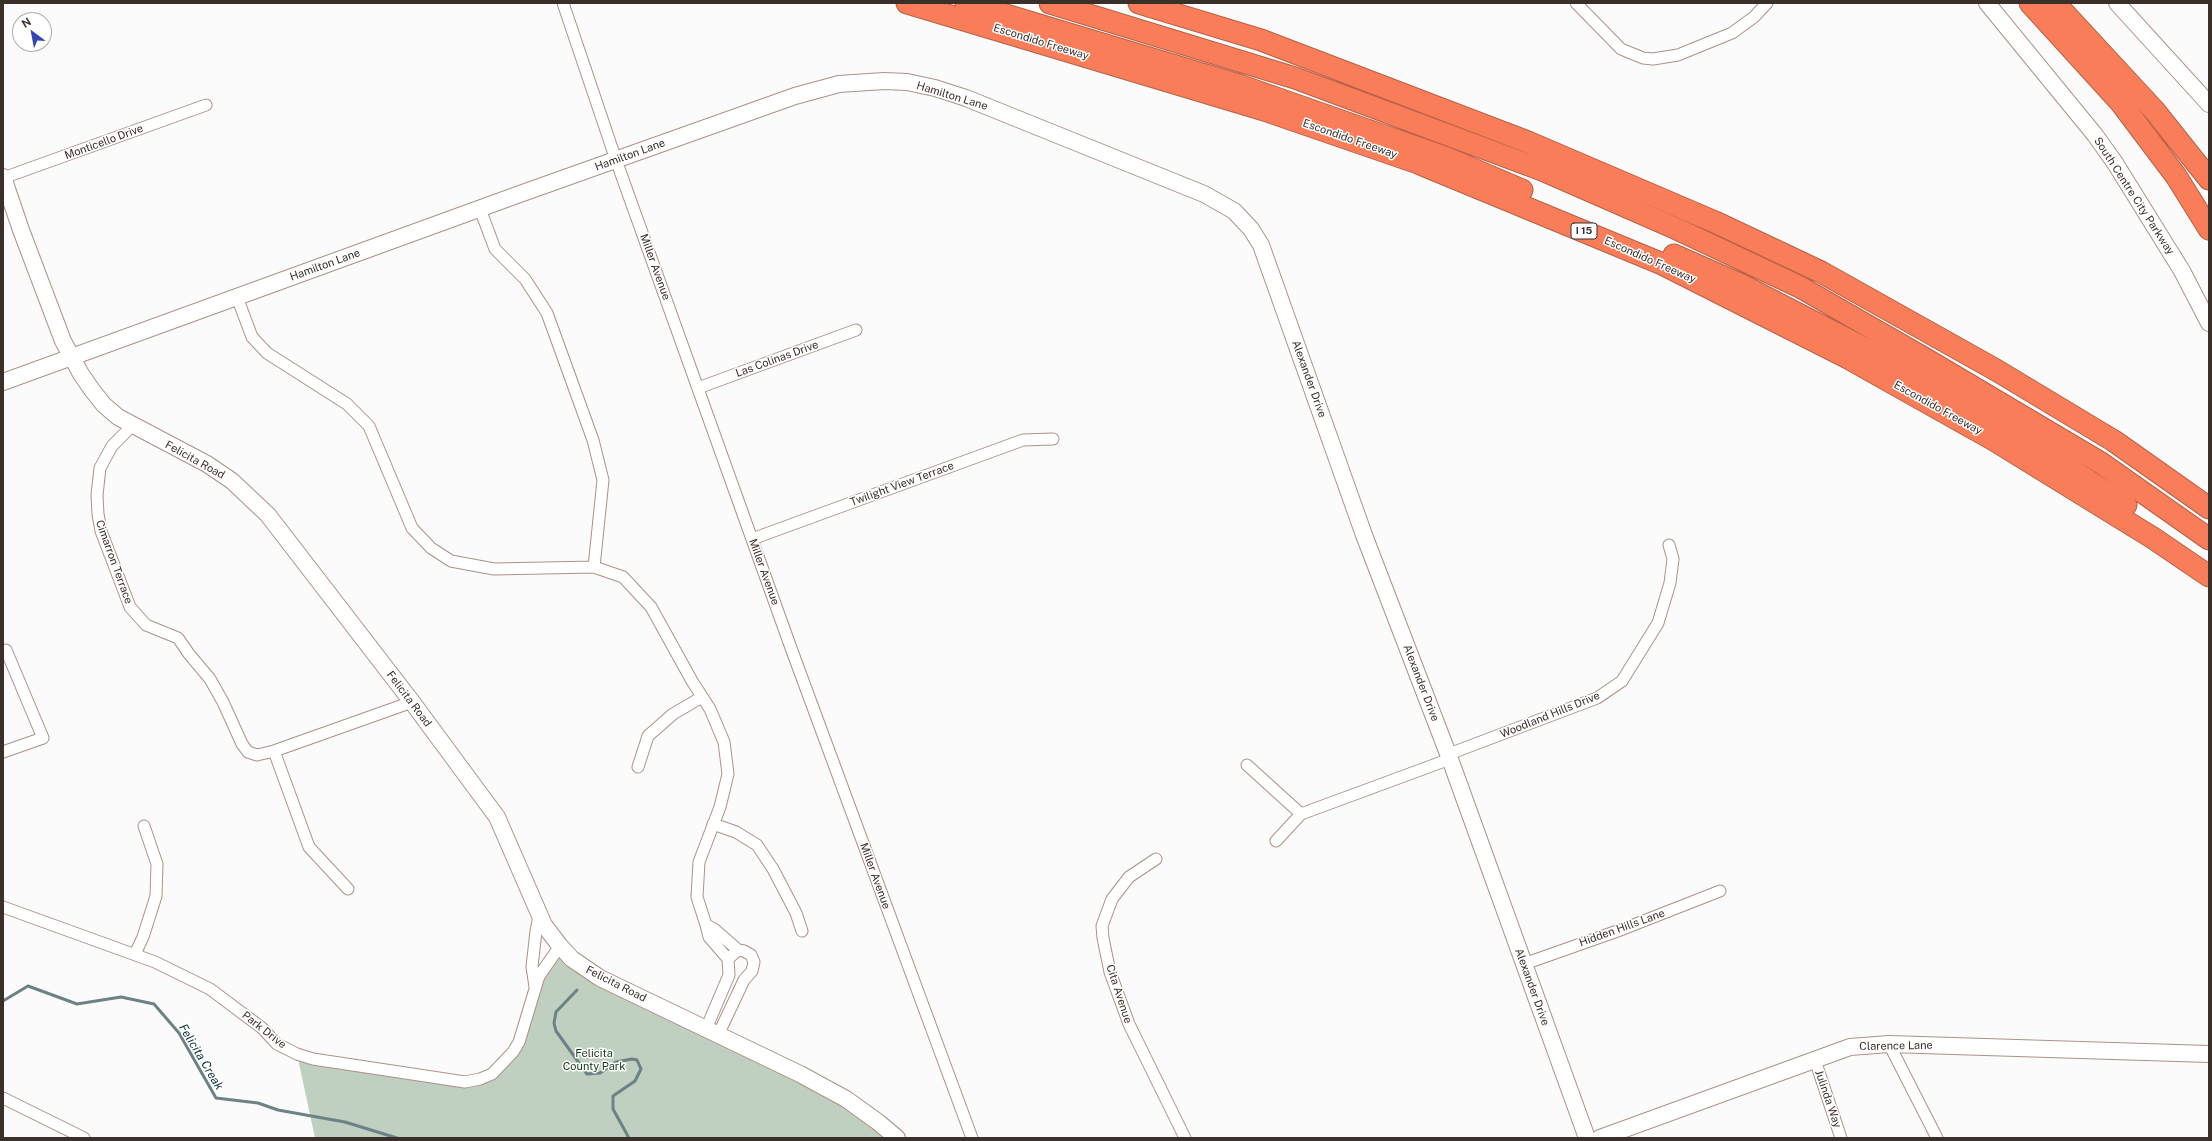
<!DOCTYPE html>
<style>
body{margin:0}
#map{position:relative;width:2212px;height:1141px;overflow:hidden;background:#fbfbfb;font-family:"Public Sans",sans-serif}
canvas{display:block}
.frame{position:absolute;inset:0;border:4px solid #3b2f2a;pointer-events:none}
.north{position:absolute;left:12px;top:12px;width:40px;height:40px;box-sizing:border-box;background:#fff;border:1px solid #b1acaa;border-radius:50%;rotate:328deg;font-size:11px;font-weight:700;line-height:16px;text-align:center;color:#3b2f2a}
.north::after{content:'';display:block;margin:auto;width:14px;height:18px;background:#3446b8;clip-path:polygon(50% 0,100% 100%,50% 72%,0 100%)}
</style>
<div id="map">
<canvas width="2212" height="1141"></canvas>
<div class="frame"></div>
<div class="north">N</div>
</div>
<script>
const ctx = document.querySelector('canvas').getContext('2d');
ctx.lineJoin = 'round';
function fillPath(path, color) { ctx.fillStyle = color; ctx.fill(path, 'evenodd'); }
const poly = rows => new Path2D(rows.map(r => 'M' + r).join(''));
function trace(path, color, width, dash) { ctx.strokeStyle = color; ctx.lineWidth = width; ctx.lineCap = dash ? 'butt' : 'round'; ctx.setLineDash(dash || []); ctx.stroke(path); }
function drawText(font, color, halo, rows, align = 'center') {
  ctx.font = font + ' "Public Sans",sans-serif'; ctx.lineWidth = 3; ctx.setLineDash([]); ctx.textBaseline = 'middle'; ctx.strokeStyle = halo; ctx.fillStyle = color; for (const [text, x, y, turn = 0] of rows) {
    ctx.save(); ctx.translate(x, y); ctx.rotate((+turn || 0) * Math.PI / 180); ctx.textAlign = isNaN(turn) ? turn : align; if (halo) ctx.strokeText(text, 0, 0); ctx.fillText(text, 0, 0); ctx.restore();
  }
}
fillPath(poly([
 [552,955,572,959,800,1074,897,1138,315,1138,297,1054,465,1082,508,1059]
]), '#bfcfc0');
trace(poly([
 [577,990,556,1012,554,1023,556,1031,587,1074,600,1073,616,1062,632,1059,637,1060,641,1069,635,1081,613,1096,613,1109,629,1138],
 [3,1001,28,986,77,1004,121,997,154,1004,179,1033,216,1098,258,1103,278,1110,345,1122,397,1138]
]), '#6c8284', 3);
const street = poly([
 [563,3,616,160,791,648,972,1138],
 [1576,3,1621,49,1643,58,1653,59,1678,55,1732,33,1754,17,1767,3],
 [3,178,206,105],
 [480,209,495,249,525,279,547,313,593,440,603,480,594,567],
 [237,297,252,337,267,353,347,404,369,426,412,528,431,548,451,561,494,569,594,567,623,577,651,607,692,681,710,709,724,742,728,774,720,807,699,862,697,897,706,925],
 [698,388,856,330],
 [132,426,112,446,100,468,97,495,98,514,101,531,130,607,146,625,178,638,189,654,210,679,223,702,242,744,248,752,257,755,274,751,412,702],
 [752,539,1023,440,1053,439],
 [274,751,309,847,348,889],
 [3,752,43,738,6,650],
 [1449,754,1597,698,1622,681,1658,623,1670,583,1673,559,1669,545],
 [1247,765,1301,814],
 [638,767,648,736,673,714,702,697],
 [713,824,736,832,757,845,773,869,796,913,802,931],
 [1276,841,1301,814,1450,759],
 [1156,859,1129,877,1112,899,1102,926,1103,938,1110,972,1129,1024,1185,1138],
 [3,907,155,962,210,989,262,1028,277,1044,297,1054,313,1059,465,1082,480,1079,492,1074,513,1052,519,1042,539,976,560,946],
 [135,954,143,937,156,896,157,864,144,826],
 [728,959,709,937,706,925,714,929,738,950],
 [1524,964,1623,929,1720,891],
 [535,987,532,967,536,931,539,916],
 [706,1029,729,975,728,959,738,950,744,951,751,955,754,962,752,971,744,980,718,1035],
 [1889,1044,1937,1138],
 [1815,1060,1841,1138],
 [3,1098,84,1138]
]);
const secondary = poly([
 [1987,3,2095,135,2115,163,2182,271,2209,323],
 [2117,3,2209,104],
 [3,177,21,230,63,341,81,374,92,390,104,405,118,417,207,464,232,481,268,515,412,702,497,817,544,925,560,946,572,959,600,978,800,1074,846,1099,878,1122,897,1138],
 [3,382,517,195,795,96,839,84,884,81,907,82,935,88,966,98,1204,194,1234,211,1251,229,1261,245,1364,535,1450,759,1587,1138],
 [1600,1138,1850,1047,1889,1044,2209,1054]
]);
const highway = poly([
 [907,3,1264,110,1418,163,1660,263,1848,358,1994,440,2153,538,2209,576],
 [966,3,1239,85,1447,158,1522,190],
 [1050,3,1295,78,1542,170,1677,229,1800,287,1924,358,2101,463,2209,539],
 [1139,3,1261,40,1528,142,1715,222,1821,272,1996,370,2114,441,2209,508],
 [2030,3,2121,103,2176,176,2209,229],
 [2055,3,2154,110,2209,179],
 [1674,255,1742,285,1909,371,2072,470,2126,505]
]);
trace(street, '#ae9186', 13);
trace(secondary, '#ae9186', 18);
trace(highway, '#b66248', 23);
trace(street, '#fff', 11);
trace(secondary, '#fff', 16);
trace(highway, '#f97d58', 21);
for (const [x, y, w] of [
 [1584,231,26]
]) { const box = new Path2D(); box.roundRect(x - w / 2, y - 8, w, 16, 3); ctx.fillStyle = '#fff'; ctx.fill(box); trace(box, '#3b2f2a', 1); }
drawText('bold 10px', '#3b2f2a', null, [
 ["I 15",1584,231]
]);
drawText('11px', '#3b2f2a', '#fff', [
 ["Escondido Freeway",1041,42,17],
 ["Hamilton Lane",952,96,17],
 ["Escondido Freeway",1350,139,19],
 ["Monticello Drive",104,142,-20],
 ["Hamilton Lane",630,155,-20],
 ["South Centre City Parkway",2134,196,57],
 ["Escondido Freeway",1650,260,24],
 ["Hamilton Lane",325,265,-20],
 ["Miller Avenue",655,267,70],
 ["Las Colinas Drive",777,359,-20],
 ["Alexander Drive",1309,379,70],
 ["Escondido Freeway",1938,408,29],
 ["Felicita Road",195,460,29],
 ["Twilight View Terrace",902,484,-20],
 ["Cimarron Terrace",114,562,70],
 ["Miller Avenue",764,572,70],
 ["Alexander Drive",1421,683,69],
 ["Felicita Road",409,699,53],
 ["Woodland Hills Drive",1550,715,-22],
 ["Miller Avenue",875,876,70],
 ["Hidden Hills Lane",1622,928,-20],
 ["Felicita Road",616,984,27],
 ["Alexander Drive",1532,987,70],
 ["Cita Avenue",1119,994,72],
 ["Park Drive",264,1030,38],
 ["Clarence Lane",1896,1046,-1],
 ["Julinda Way",1828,1099,71]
]);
drawText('11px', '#133919', '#fff', [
 ["Felicita",594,1054],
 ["County Park",594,1067]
]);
drawText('italic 12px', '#0b3135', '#fff', [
 ["Felicita Creak",201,1057,59]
]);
</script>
